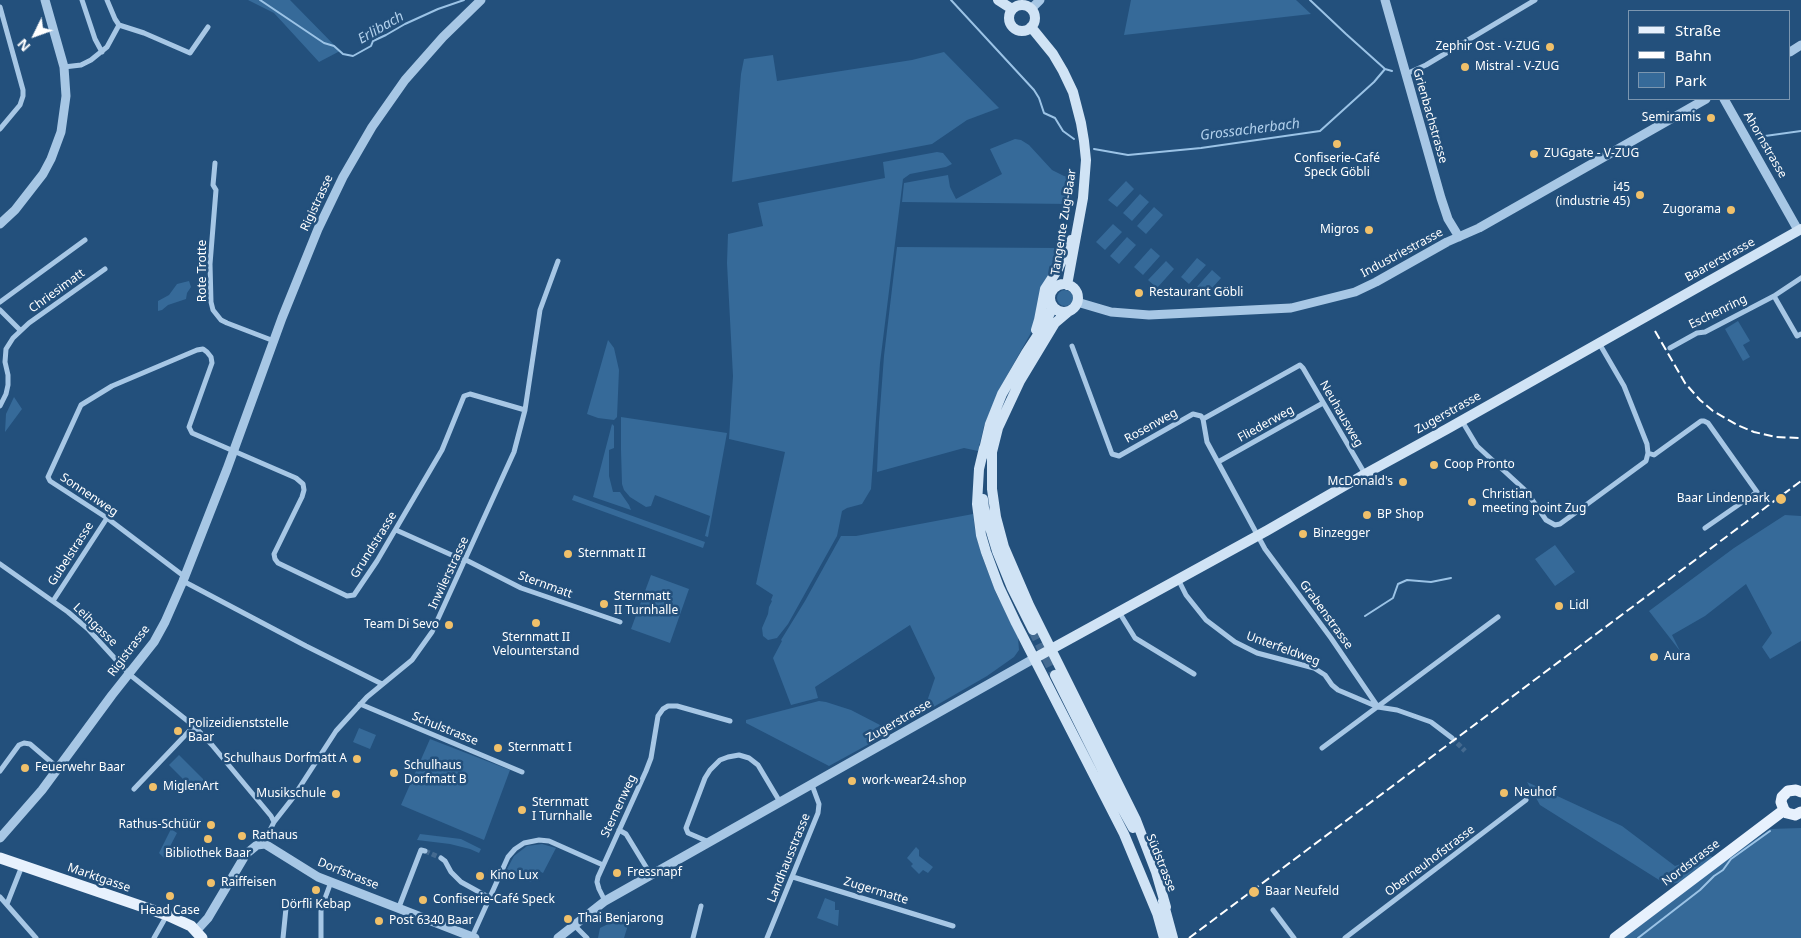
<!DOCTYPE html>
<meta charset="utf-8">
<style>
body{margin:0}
#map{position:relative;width:1801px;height:938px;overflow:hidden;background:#23507c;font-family:"Noto Sans",sans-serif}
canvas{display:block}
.legend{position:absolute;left:1628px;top:10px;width:162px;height:90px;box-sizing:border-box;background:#23507c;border:1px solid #7b96b0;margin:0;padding:6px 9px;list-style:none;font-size:15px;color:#fff}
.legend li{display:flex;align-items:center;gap:10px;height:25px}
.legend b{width:25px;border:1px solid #7b96b0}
.north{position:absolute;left:10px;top:10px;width:50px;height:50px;-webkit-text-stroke:4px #23507c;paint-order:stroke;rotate:228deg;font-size:14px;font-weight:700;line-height:20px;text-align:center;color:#fff}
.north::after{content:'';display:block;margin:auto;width:18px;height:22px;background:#fff;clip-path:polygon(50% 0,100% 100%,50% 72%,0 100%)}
</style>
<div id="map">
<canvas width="1801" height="938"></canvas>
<ul class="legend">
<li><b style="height:6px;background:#e7f1fd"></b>Straße</li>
<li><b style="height:6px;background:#fff"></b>Bahn</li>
<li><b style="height:14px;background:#366a99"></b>Park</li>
</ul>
<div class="north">N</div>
</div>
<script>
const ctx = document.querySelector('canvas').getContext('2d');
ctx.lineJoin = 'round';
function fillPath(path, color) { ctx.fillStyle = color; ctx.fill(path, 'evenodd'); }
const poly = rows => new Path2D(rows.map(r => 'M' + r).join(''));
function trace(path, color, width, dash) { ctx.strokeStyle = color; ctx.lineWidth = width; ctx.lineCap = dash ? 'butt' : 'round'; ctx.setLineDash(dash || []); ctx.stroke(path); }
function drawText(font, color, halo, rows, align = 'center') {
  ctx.font = font + ' "Noto Sans",sans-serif'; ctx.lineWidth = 5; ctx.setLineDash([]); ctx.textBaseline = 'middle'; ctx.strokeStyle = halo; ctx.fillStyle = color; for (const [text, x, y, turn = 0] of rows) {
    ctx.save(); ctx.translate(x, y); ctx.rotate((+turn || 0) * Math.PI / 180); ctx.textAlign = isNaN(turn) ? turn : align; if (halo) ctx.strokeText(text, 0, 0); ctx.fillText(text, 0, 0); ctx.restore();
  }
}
fillPath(poly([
 [248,0,290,0,340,51,319,62,274,13],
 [1131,0,1296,0,1311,14,1124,35],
 [944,52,999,108,967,120,932,144,732,182,741,74,744,59,773,55,777,81,912,60],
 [1015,139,1021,140,1029,145,1052,170,1064,176,1075,178,1070,204,902,202,904,183,948,175,950,187,956,199,1002,174,990,149],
 [937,152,943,153,952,164,946,167,910,174,903,179,880,363,871,489,862,504,847,508,842,511,837,536,788,624,777,638,768,640,763,636,762,628,768,614,769,607,772,601,771,600,773,595,756,584,785,452,729,439,733,376,727,263,728,234,763,226,758,203,885,178,883,162],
 [1126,181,1134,189,1117,207,1108,200],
 [1140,194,1149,202,1132,221,1123,213],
 [1154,207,1163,215,1146,234,1137,226],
 [1113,224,1122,232,1105,250,1096,242],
 [1127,237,1136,245,1119,264,1110,256],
 [897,247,1059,248,1032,331,1000,388,984,426,978,451,964,448,877,472,879,422,884,356],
 [1151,248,1160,256,1143,275,1134,267],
 [1197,258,1206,265,1189,284,1181,277],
 [1166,261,1174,269,1157,288,1148,280],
 [1212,270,1221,278,1204,297,1195,289],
 [189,281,191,287,187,293,186,299,168,305,162,310,158,311,158,301,169,295,177,284],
 '1057 298a8 8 0 1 1 16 0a8 8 0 1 1-16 0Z',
 [1738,321,1750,341,1743,345,1750,357,1743,361,1725,329],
 [608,340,614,348,619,370,617,417,614,420,598,418,587,414],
 [14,397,22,409,5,432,6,414],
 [621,417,727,433,708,537,705,536,710,516,655,495,651,506,646,507,630,497,624,490,622,484,621,450],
 [612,424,614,426,614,448,609,450,609,476,613,492,620,492,629,505,631,510,593,497],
 [574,495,705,542,703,548,572,500],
 [973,514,975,529,982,556,996,593,1018,637,1019,650,1014,657,987,676,923,713,935,678,910,625,815,687,818,698,791,705,773,658,782,641,781,640,805,601,841,536,856,536],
 [1785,515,1801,516,1801,641,1770,659,1762,647,1772,633,1746,584,1705,616,1672,635,1680,651,1649,611,1734,548],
 [1555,545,1575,572,1555,586,1535,559],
 [651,575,689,589,670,643,631,629],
 [819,701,826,702,851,710,880,725,890,730,889,733,829,766,746,723,746,720],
 [359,728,376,735,370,749,353,742],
 [430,739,510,770,484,840,401,805],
 [179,755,204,780,194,790,169,765],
 [1527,782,1622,826,1675,866,1707,855,1725,861,1770,829,1801,828,1801,938,1624,938,1703,877,1667,885,1540,805],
 [171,829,177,833,164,858,159,853],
 [420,834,461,839,481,849,479,853,470,849,450,844,417,840],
 [542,844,556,848,543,873,537,870,531,882,507,869,514,856,527,846],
 [916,847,919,850,919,856,933,867,928,873,923,870,919,874,911,866,913,864,907,858],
 [825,898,835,902,835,910,839,910,838,926,817,918],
 [624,916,628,925,624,938,598,938,600,928]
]), '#366a99');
trace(poly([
 [260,0,324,43,334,46,343,54,353,56,371,46,373,41,386,35,405,24,438,9,464,0],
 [951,0,1034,90,1039,98,1044,113,1055,118,1063,131,1074,139],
 [1310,0,1346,34,1385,69,1392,71],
 [1765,136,1801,131],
 [1094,149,1128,155,1201,148,1320,131,1374,82,1385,69],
 [1365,616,1393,598,1398,584,1407,580,1431,582,1451,578],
 [1638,938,1700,890,1714,876,1723,870,1731,859,1770,831]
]), '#9bc3e6', 2);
trace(poly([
 [1452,738,1465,751],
 [425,851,441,858]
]), '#446a90', 5, [5, 2.5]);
trace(poly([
 [1033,630,1055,675]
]), '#446a90', 10, [10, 5]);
trace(poly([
 [82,0,95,39,102,52],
 [107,0,115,19,119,25],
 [0,7,23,90,23,96,20,105,0,129],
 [64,67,81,65,91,60,107,47,119,25,144,33,190,53,208,27],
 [1406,74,1426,65,1535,0],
 [215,163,213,185,216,190,210,264,211,302,213,310,221,320,227,323,274,341],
 [1774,296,1797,336,1801,334],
 [0,302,85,240],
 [0,310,20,330],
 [1599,343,1624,386,1647,444,1648,453,1654,455,1701,421,1704,421,1708,423,1757,492,1705,528],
 [1072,346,1112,454,1119,456,1193,414,1201,416,1203,419],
 [1670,348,1697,333,1705,332,1774,296,1801,278],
 [0,406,6,394,8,385,8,375,5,362,6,349,13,338,29,323,105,269],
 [1203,419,1207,442,1265,549,1331,638,1378,707],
 [1203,419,1300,365,1303,368,1365,474],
 [1462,421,1477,446,1526,491,1546,520,1555,525,1560,524,1646,461,1648,453],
 [1218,462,1323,403],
 [396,530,465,561],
 [466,560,521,588,620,622],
 [0,564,68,612,88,629,129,674,194,726,212,745,271,816,274,822],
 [185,577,107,518,50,481,48,477,81,405,112,386,197,350,203,349,207,352,211,357,212,363,189,427,192,433,296,478,303,484,304,490,302,497,274,554,275,559,278,563,347,596,354,595,377,561,442,450,464,396,470,394,525,410],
 [1178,579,1186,595,1206,620,1235,642,1257,653,1314,668,1325,675,1332,685,1338,690,1378,707,1397,710,1431,722,1452,738],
 [183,581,306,646,382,684],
 [53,601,107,518],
 [1119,612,1135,638,1194,674],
 [360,704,522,772],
 [1322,748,1498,617],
 [0,771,19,745,24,743,30,744,58,768],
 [134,789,194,726],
 [619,830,626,834,651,875],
 [709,842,688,833,686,828,705,778,710,770,720,760,728,757,739,755,749,758,758,765,780,802],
 [265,844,267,836,274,822,292,799,336,731,367,697,412,660,432,632,514,452,525,410,540,310,558,261],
 [441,858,445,861,451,872,461,882,490,898],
 [793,877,953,926],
 [0,897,36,938],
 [605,901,599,889,597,882,598,877,646,771,651,758,658,716,663,709,668,706,677,706,730,721],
 [7,904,22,866],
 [399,907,421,850,425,851],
 [1273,910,1294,938],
 [574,925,587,938],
 [472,937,508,857,515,849,524,843,539,840,549,841,603,865],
 [154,938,167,915],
 [283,938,286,908],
 [321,938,321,909,331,882],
 [693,938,701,906],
 [767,938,818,813,819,804,812,785],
 [1345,938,1526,800]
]), '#a7c7e5', 5);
trace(poly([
 [1385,0,1441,198,1448,219,1459,237],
 [1031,9,1040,0],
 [1790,52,1801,45],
 [1724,99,1798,230],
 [0,224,15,210,43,174,51,159,61,132,66,96,64,67,45,0],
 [1077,302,1111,312,1149,315,1291,308,1355,292,1376,282,1447,242,1479,228,1706,99],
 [0,838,42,790,112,695,154,642,165,622,183,581,227,469,282,318,318,229,343,177,372,127,405,80,443,37,481,0],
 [197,930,208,918,246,854,257,845,265,844,318,877,475,938],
 [558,938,605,901,1035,658]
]), '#a7c7e5', 9);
trace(poly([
 [998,0,1012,9],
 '1009 18a13 13 0 1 1 26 0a13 13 0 1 1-26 0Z',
 [1031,27,1053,54,1063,71,1073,92,1081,123,1084,141,1086,160,1083,198,1067,285],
 '1050 298a14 14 0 1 1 28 0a14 14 0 1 1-28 0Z',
 [1036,330,1039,320,1045,289,1058,269,1071,240],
 [984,448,979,469,977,504,981,535,986,552,999,587,1016,623,1124,834,1159,918],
 [992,450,992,489,996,517,1004,547,1029,605,1136,820,1156,872,1166,907],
 [983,454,990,424,1002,394,1026,353,1043,327,1051,311,1052,305],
 [991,456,998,428,1020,381,1055,323,1068,312],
 [983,499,984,508,997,551,1012,588,1033,630],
 [1035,658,1268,530,1365,474,1447,429,1801,229],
 [1055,675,1118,801,1133,828],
 [1163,901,1173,938],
 [1157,913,1164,938]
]), '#d0e3f5', 10);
trace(poly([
 [1801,792,1796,790,1788,791,1782,797,1781,802,1784,810,1787,813,1795,815,1801,812],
 [0,858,167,915,191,926,202,938],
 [1615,938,1784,810]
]), '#e7f1fd', 11);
trace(poly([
 [1655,331,1685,383,1700,400,1713,411,1737,425,1754,432,1776,437,1801,438],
 [1189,938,1801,481]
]), '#fff', 2, [9, 4]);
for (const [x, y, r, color] of [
 [1550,47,5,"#f0c06a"],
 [1465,67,5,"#f0c06a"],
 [1711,118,5,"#f0c06a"],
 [1337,144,5,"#f0c06a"],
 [1534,154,5,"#f0c06a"],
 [1640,195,5,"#f0c06a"],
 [1731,210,5,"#f0c06a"],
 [1369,230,5,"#f0c06a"],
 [1139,293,5,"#f0c06a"],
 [1434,465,5,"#f0c06a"],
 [1403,482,5,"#f0c06a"],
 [1781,499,6,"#f0c06a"],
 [1472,502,5,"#f0c06a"],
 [1367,515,5,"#f0c06a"],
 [1303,534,5,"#f0c06a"],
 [568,554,5,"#f0c06a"],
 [604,604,5,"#f0c06a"],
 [1559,606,5,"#f0c06a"],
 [536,623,5,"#f0c06a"],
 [449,625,5,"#f0c06a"],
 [1654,657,5,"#f0c06a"],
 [178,731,5,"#f0c06a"],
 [498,748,5,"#f0c06a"],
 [357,759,5,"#f0c06a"],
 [25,768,5,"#f0c06a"],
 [394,773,5,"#f0c06a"],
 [852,781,5,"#f0c06a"],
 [153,787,5,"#f0c06a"],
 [1504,793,5,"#f0c06a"],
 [336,794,5,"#f0c06a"],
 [522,810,5,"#f0c06a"],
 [211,825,5,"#f0c06a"],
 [242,836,5,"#f0c06a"],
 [208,839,5,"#f0c06a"],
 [617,873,5,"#f0c06a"],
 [480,876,5,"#f0c06a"],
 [211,883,5,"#f0c06a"],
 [316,890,5,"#f0c06a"],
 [1254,892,6,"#f0c06a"],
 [170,896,5,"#f0c06a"],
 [423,900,5,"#f0c06a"],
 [568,919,5,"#f0c06a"],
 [379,921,5,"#f0c06a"]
]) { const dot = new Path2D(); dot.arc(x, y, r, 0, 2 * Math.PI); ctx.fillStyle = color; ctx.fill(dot); trace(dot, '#23507c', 2); }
drawText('12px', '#fff', '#23507c', [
 ["Zephir Ost - V-ZUG",1540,47,"right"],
 ["Mistral - V-ZUG",1475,67],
 ["Semiramis",1701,118,"right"],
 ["ZUGgate - V-ZUG",1544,154],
 ["Confiserie-Café",1337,159,"center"],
 ["Speck Göbli",1337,173,"center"],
 ["i45",1630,188,"right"],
 ["(industrie 45)",1630,202,"right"],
 ["Zugorama",1721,210,"right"],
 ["Migros",1359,230,"right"],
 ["Restaurant Göbli",1149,293],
 ["Coop Pronto",1444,465],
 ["McDonald's",1393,482,"right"],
 ["Christian",1482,495],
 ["meeting point Zug",1482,509],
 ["Baar Lindenpark",1770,499,"right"],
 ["BP Shop",1377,515],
 ["Binzegger",1313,534],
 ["Sternmatt II",578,554],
 ["Sternmatt",614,597],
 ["II Turnhalle",614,611],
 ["Lidl",1569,606],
 ["Team Di Sevo",439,625,"right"],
 ["Sternmatt II",536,638,"center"],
 ["Velounterstand",536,652,"center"],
 ["Aura",1664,657],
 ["Polizeidienststelle",188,724],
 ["Baar",188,738],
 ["Sternmatt I",508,748],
 ["Schulhaus Dorfmatt A",347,759,"right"],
 ["Schulhaus",404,766],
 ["Dorfmatt B",404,780],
 ["Feuerwehr Baar",35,768],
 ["work-wear24.shop",862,781],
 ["MiglenArt",163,787],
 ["Neuhof",1514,793],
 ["Musikschule",326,794,"right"],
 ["Sternmatt",532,803],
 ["I Turnhalle",532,817],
 ["Rathus-Schüür",201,825,"right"],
 ["Rathaus",252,836],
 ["Bibliothek Baar",208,854,"center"],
 ["Fressnapf",627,873],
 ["Kino Lux",490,876],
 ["Raiffeisen",221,883],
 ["Baar Neufeld",1265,892],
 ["Confiserie-Café Speck",433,900],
 ["Dörfli Kebap",316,905,"center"],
 ["Head Case",170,911,"center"],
 ["Thai Benjarong",578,919],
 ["Post 6340 Baar",389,921]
], 'left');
drawText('12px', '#fff', '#23507c', [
 ["Grienbachstrasse",1430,116,74],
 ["Ahornstrasse",1765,145,60],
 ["Rigistrasse",317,203,-65],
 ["Tangente Zug-Baar",1064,222,-81],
 ["Industriestrasse",1402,253,-28],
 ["Baarerstrasse",1720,260,-29],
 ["Rote Trotte",203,271,-90],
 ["Chriesimatt",57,291,-36],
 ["Eschenring",1718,312,-26],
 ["Zugerstrasse",1448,413,-29],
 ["Neuhausweg",1341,414,60],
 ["Fliederweg",1266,424,-29],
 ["Rosenweg",1151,426,-29],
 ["Sonnenweg",89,495,34],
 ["Grundstrasse",374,545,-58],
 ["Gubelstrasse",71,554,-57],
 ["Inwilerstrasse",449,573,-65],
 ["Sternmatt",545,585,20],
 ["Grabenstrasse",1326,615,54],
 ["Leihgasse",95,625,44],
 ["Unterfeldweg",1283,649,20],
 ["Rigistrasse",129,651,-53],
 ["Zugerstrasse",899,721,-30],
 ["Schulstrasse",445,729,22],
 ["Sternenweg",619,806,-65],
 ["Landhausstrasse",789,858,-68],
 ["Oberneuhofstrasse",1430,861,-37],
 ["Südstrasse",1161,863,68],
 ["Nordstrasse",1691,863,-37],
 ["Dorfstrasse",348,874,22],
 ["Marktgasse",99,878,19],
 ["Zugermatte",876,891,17]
]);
drawText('italic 14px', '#b2d1ed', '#23507c', [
 ["Erlibach",381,28,-30],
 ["Grossacherbach",1250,130,-7]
]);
</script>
